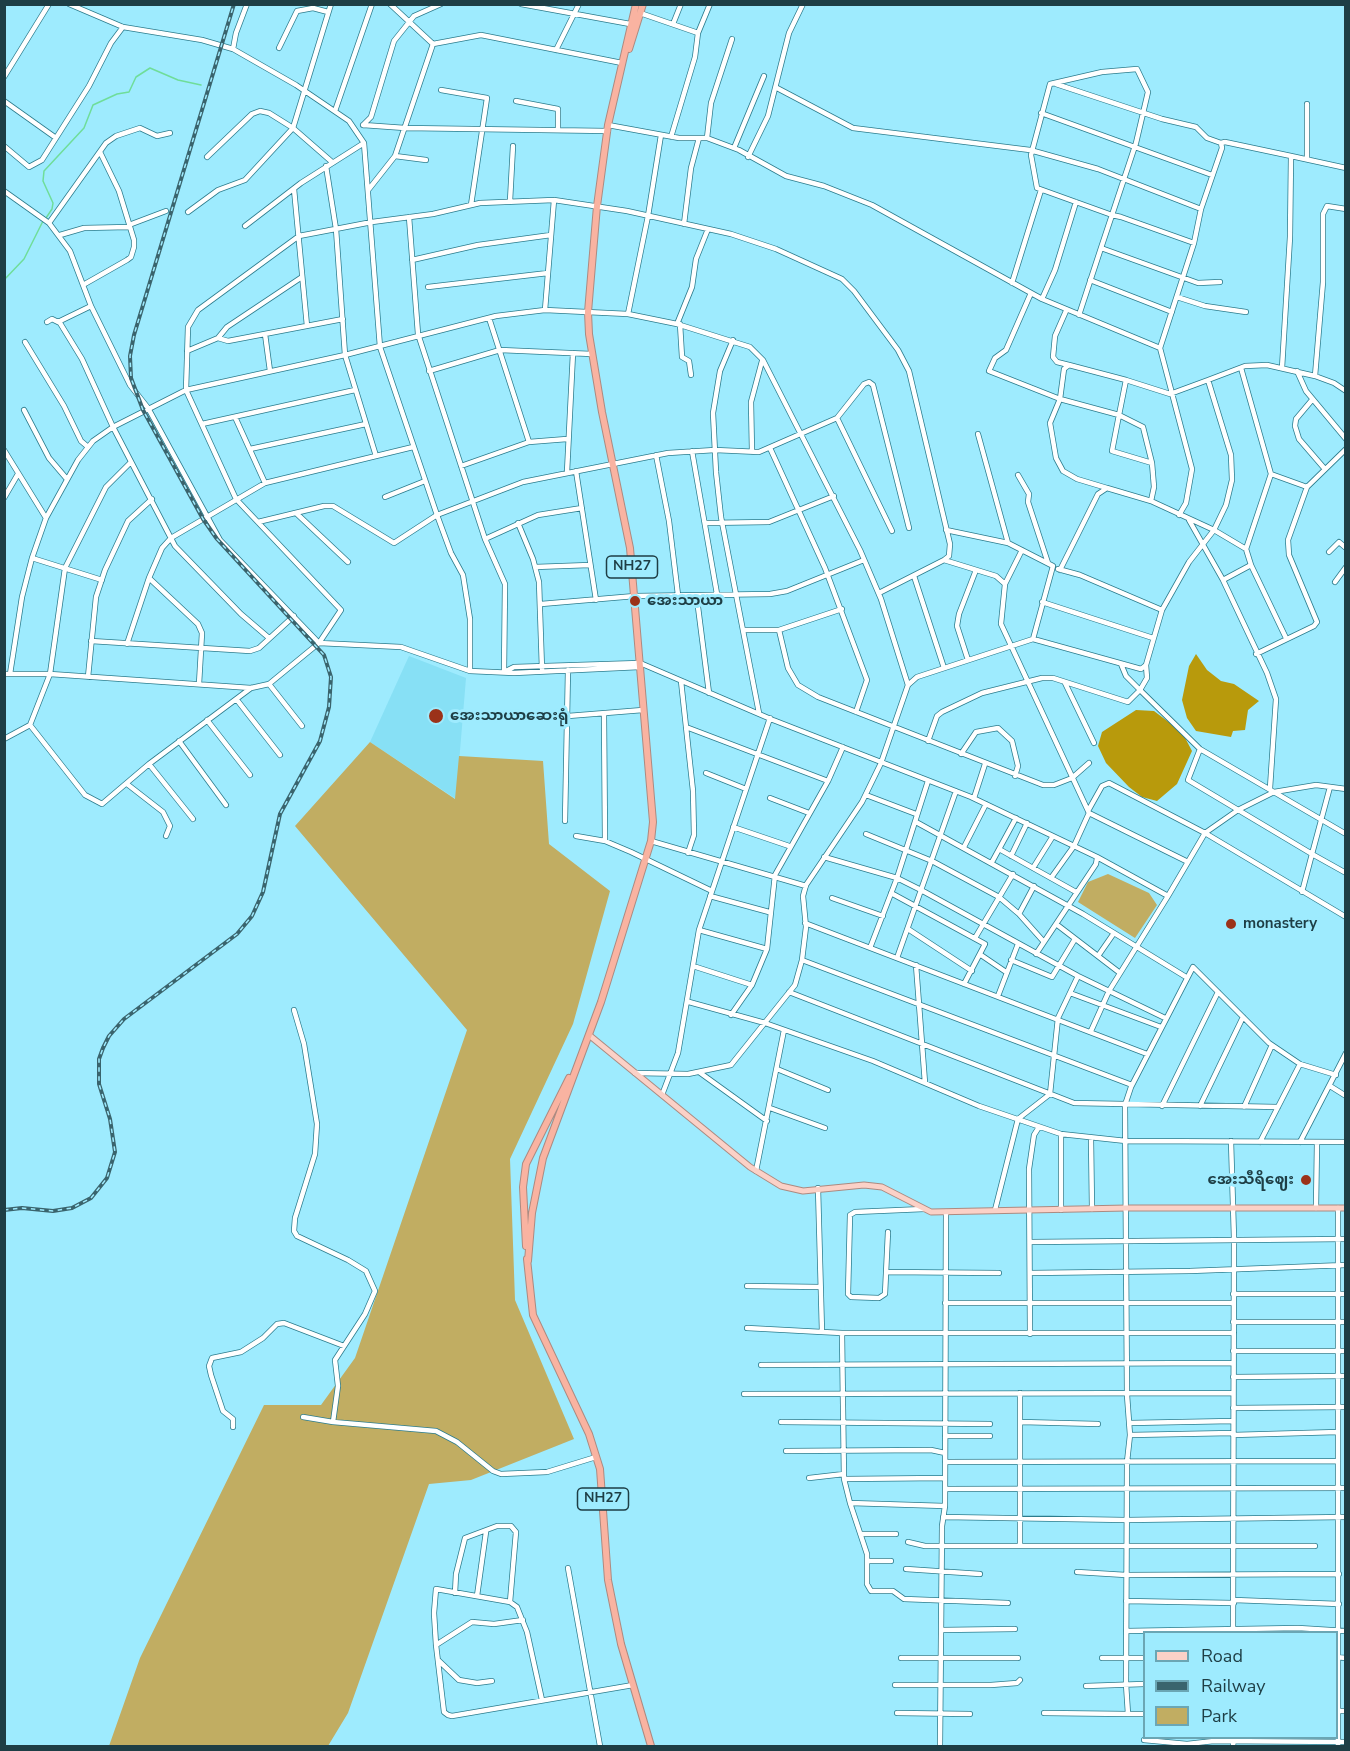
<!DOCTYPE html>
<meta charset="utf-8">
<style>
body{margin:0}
#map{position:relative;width:1350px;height:1751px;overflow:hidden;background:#9eebfe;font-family:"Nunito Sans",sans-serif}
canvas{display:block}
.frame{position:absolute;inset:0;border:6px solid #1e3e45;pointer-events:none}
.legend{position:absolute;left:1143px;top:1631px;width:195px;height:108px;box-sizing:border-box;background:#9eebfe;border:2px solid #6ba6b4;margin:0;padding:8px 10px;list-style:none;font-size:18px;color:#1e3e45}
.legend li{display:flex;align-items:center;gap:12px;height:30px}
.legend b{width:30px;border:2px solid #6ba6b4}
</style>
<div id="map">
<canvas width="1350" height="1751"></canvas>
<div class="frame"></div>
<ul class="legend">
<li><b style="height:8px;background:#fbd1c7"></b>Road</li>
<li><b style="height:8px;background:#3a646d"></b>Railway</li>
<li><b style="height:16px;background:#c1ad62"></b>Park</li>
</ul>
</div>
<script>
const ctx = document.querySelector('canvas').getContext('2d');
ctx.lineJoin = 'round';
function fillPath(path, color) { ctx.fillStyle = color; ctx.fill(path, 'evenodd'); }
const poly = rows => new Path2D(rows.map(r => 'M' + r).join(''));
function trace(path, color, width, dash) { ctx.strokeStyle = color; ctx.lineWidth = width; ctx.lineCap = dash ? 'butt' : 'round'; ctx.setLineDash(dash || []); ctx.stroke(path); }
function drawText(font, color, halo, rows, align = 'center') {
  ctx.font = font + ' "Nunito Sans","Noto Sans Myanmar",sans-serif'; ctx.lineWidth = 6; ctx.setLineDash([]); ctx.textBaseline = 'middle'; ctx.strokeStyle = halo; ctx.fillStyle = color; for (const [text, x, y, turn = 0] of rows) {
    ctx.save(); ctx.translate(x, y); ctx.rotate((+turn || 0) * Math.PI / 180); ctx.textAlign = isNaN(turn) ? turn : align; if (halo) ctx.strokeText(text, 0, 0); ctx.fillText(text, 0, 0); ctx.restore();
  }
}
fillPath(poly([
 [409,656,466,678,456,799,370,742]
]), '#87e0f5');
fillPath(poly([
 [370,742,455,799,459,756,543,761,549,844,610,891,573,1024,510,1159,515,1300,574,1439,471,1480,429,1484,348,1713,328,1746,109,1746,140,1658,264,1405,321,1405,355,1358,467,1030,295,826],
 [1108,874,1149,893,1157,905,1135,938,1078,902,1088,882]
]), '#c1ad62');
fillPath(poly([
 [1196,654,1207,670,1221,681,1234,684,1259,701,1248,710,1245,730,1233,731,1231,737,1196,731,1187,718,1182,700,1189,666],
 [1136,710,1154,711,1182,732,1192,751,1177,784,1157,801,1142,797,1129,787,1106,763,1098,746,1102,732]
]), '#b89a0c');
trace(poly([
 [46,218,52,209,53,203,43,181,44,171,84,128,93,105,117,94,129,92,136,77,150,68,178,80,201,85],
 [4,280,24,259,43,221]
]), '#6fdd99', 1.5);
const minor = poly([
 [69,4,123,27,202,40,233,49],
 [247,4,236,33,233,49,296,85,349,121,364,143,380,347,437,515,451,553,463,575,470,619,470,671],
 [331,4,293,128,332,162],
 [390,4,433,44],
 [521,4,630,24],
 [640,13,698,33,695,57,671,137],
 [673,24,681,4],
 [698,33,710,4],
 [279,48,297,11,313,8,328,12],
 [556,50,579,4],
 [4,77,49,4],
 [1056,84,1162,119,1196,127,1207,138,1221,143,1222,148,1201,209],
 [777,88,853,128,1030,150,1098,169,1201,209,1194,243,1160,348,1192,469,1186,503,1179,515],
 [441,90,487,98,471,205],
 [4,101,56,138],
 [516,101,558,109,558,130],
 [1307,104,1307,158],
 [335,111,372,4],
 [1041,113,1212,175],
 [363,125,405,128,608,131],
 [363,125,371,117,394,41,414,16,441,4],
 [608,125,679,138,707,138,739,150,786,176,824,186,872,205,1042,299,1160,348],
 [707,138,711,103,732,39],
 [1221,143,1225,142,1291,156,1290,237,1282,368],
 [4,146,29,167,42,160,89,86,111,43,123,27],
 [734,148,764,76],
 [395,156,426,160],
 [1291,156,1346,168],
 [748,157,768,116,789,33,803,4],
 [326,166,336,229,345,355,376,456],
 [294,189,307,326],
 [369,189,395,156,433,44,481,35,622,63],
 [4,191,49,223,70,251,91,306,130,385,148,408,220,540,319,643,341,610,236,499,186,390,188,327,198,310,299,236,372,222,433,214,480,203,554,200,627,211,731,234,776,249,842,279,854,291,898,350,909,371,950,544,949,556,944,560,879,593],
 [510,201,513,146],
 [188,212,218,190,245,180,293,128,269,113,260,111,252,114,207,157],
 [409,217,418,334,485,539,505,584,504,672],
 [49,223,106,143,116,136,140,128,157,136,170,133],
 [684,224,691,168,699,138],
 [129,225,166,211],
 [245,226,301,183,364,143],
 [60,235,84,228,129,227],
 [1101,248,1198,283,1220,282],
 [412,260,478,245,551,235],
 [1090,280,1172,312],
 [1012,283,1041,190],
 [83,285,127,260,131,257,134,247,134,240,119,191,100,152],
 [428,287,548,273],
 [1031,293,1006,350,995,358,989,371,1060,399,1050,423,1056,458,1063,471,1077,479,1107,488],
 [1177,297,1205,306,1246,312],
 [1042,299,1055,270,1076,202],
 [545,310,554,200],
 [1066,311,1055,336,1053,357,1057,362,1069,365],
 [628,314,648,216,661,135],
 [1079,315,1101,248,1136,143,1148,92,1137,69,1102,72,1050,84,1031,155,1037,188,1112,215,1121,217,1194,243],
 [489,318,529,442],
 [47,322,52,319,60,323,82,359,113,427,175,546,241,614,269,638],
 [58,322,91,306],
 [677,324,692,287,696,259,708,229],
 [680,324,682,357,689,361,691,375],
 [265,334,270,371],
 [218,338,228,341,343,319],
 [733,340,720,371,713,413,716,472,721,517,759,713],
 [25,342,64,406,81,441,88,447],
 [187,351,218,338,227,327,302,277],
 [429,371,500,350,592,354],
 [1297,371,1306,391,1346,439],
 [1315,376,1323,282,1323,214,1327,206,1346,209],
 [1126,380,1069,365,1064,369,1060,399,1119,415,1112,451,1152,463],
 [1312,400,1296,419,1295,426,1299,439,1324,468],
 [24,410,49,458,66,478],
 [235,417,265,483],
 [837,418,864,384,869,382,873,385,909,528],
 [202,424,355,390],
 [978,434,1008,543],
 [770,448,825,568,867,680,856,712],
 [250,449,366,424],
 [4,450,46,518],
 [692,451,717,594],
 [752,452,751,402,762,361],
 [656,455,669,521,678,595],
 [461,466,529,442,567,439],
 [576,471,596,600],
 [567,472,573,353],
 [1271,474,1307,487],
 [1018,475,1029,494,1028,502,1048,563],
 [385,497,425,481],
 [4,498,18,474],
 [1151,501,1154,487,1152,463,1143,427,1119,415,1126,380,1170,394,1208,380],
 [296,513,348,562],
 [1189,520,1223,580,1267,673,1276,699,1270,788],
 [258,522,324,506,333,506,394,543,437,515,523,482,668,453,715,450,759,452,837,418,892,531],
 [518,523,533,559,539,582,542,669],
 [705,523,769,522,834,496],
 [946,530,1008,543,1053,566,1033,639],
 [485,539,538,515,582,508],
 [1329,552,1339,542,1346,548],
 [32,558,102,580],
 [944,560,996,576,1005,584,1001,624,1089,813,1074,846,1051,878],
 [1251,565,1286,638],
 [535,567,590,565],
 [1058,569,1080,575,1162,610],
 [1060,570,1098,494,1107,488,1151,501,1214,530,1246,549],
 [914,576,944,668],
 [149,578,198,624,202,633,199,684],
 [1223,580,1251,565,1246,549,1271,474,1241,368],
 [1335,582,1346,567],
 [1005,584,1022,550],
 [1042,602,1153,638],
 [541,604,635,596,770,594,787,591,864,560],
 [698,607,709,693],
 [743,630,779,630,842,609],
 [779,630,788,668,798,685,818,697,1043,785,1054,785,1072,778,1089,763],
 [91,641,250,651,259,648,294,616],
 [127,644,149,578,162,548,171,538,265,483,413,447],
 [1256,654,1314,626,1317,622,1289,555,1288,540,1307,487,1346,449],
 [968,660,957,626,959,614,976,570],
 [1121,664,1126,676,1140,690,1147,678,1146,665],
 [504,672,514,667,640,663,773,720,971,797,1097,857,1168,896,1205,833,1238,810,1274,792,1316,785,1346,789],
 [4,674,50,674,251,688,269,684,319,643,401,647,470,671,514,673,640,667],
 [10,674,22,597,32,558,46,518,78,460,93,441,113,427,186,390,345,355,496,316,545,310,628,314,677,324,750,347,763,360,860,550,881,599,908,685],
 [88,677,96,597,105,570,128,521,152,499],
 [681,681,693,791,694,835,688,853],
 [1065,683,1094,743],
 [269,684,302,726],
 [237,700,280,755],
 [604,715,605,841],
 [568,716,643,710],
 [207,720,250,775],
 [30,725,85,795,102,804,149,764,251,688],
 [686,727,828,781],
 [4,739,30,725,50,674,65,568,106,487,131,462],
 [179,741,226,805],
 [928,741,937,716,942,712,982,693,1042,678,1053,678,1128,702,1140,690,1200,749,1346,834],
 [1200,749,1188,780,1312,854,1330,787],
 [961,754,976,732,998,728,1012,741,1018,766,1015,776],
 [149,764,193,819],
 [706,773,746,789],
 [127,784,163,812,170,826,166,836],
 [866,795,916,814],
 [770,798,809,813],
 [974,798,985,764],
 [1088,811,1102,786,1109,783,1205,833,1346,917],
 [1089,813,1188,862],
 [565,821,568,670],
 [916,822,1083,914,1186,977],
 [733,827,789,846],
 [866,834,932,861,999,897,1019,914,1034,886],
 [576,836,605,841,631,852,712,891],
 [651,841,806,886],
 [964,847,986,804],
 [999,849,1076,892],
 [1011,856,1027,823],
 [824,857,897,878,921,890,1078,976,1165,1018],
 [992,862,1016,818],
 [1033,868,1053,836],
 [1302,892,1312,854,1346,873],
 [891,893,985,944,964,984],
 [710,896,769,912],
 [832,898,883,916],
 [1019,914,1044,942],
 [805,923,1147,1054],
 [1056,924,1120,973],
 [908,929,972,971],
 [699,930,767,949],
 [975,938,1013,874],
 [870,948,897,878,928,781],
 [1036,954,1096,864,1097,858],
 [981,955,1006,972],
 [1098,956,1114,933],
 [897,958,956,791],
 [802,960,1132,1085],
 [1011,960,1052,977,1075,939],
 [916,965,925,1083],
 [693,966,752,985],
 [789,992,1074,1103,1278,1107],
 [1070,993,1161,1027],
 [998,996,1018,944],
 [689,1002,765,1023,873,1061,979,1106,1061,1134,1126,1141,1346,1142],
 [294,1010,304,1044,317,1124,315,1154,295,1218,294,1231,297,1236,348,1260,366,1271,375,1291,365,1314,335,1360,338,1386,333,1422],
 [731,1015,752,985,767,949,775,875,828,781,843,747],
 [1091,1031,1109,991,1168,896],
 [777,1069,828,1090],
 [699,1072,767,1121],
 [635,1073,688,1074,731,1065,795,985,802,960,806,927,803,896,806,885,862,802,881,763,908,685,917,677,1033,639,1141,669,1146,665,1162,610,1189,562,1214,530,1226,505,1232,480,1231,455,1208,380,1245,366,1267,365,1315,376,1334,383,1346,391],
 [1330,1086,1346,1096],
 [662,1095,678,1053,699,930,770,718],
 [1162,1106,1218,992],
 [1200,1106,1243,1017],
 [1244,1107,1272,1045],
 [770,1108,825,1128],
 [1091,1139,1092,1209],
 [1231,1141,1234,1238,1233,1632],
 [1260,1142,1300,1064],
 [1300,1142,1346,1053],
 [756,1171,784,1030],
 [818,1188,822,1332,842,1333,844,1479,850,1503,945,1506],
 [1316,1208,1317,1142],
 [1338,1208,1338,1746],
 [995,1210,1018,1119,1050,1094,1058,1018,1078,976],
 [1061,1210,1061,1134],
 [888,1232,885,1294,879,1298,851,1297,848,1294,850,1215,855,1212,924,1209],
 [1031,1242,1346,1239],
 [887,1272,999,1273],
 [1030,1273,1190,1271,1346,1265],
 [747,1286,820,1287],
 [1233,1294,1346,1294],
 [945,1303,1233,1303],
 [1233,1322,1346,1322],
 [747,1328,822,1332],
 [842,1333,1234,1333],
 [1030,1334,1029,1169,1034,1135,1039,1127],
 [1233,1351,1346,1351],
 [761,1365,1232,1363],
 [1233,1377,1346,1376],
 [744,1394,1233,1393],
 [1233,1408,1346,1407],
 [303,1417,333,1422,436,1431,457,1442,493,1471,501,1474,547,1472,596,1457],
 [781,1422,990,1424],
 [1021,1422,1098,1424],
 [1130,1423,1233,1421],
 [233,1427,233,1419,223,1411,211,1375,209,1366,212,1358,241,1352,263,1338,277,1324,284,1323,344,1346],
 [1130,1435,1233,1433],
 [1233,1435,1338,1432],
 [945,1436,990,1436],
 [786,1451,931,1450,945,1453],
 [945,1462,1338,1461],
 [809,1478,844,1474],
 [844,1479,945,1478],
 [945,1489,1346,1488],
 [850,1503,867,1554,867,1584,871,1591,893,1591,904,1599,1008,1603],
 [943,1517,1126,1520,1346,1517],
 [861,1534,896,1534],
 [908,1542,925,1546,1315,1546],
 [1020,1545,1020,1393],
 [868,1561,891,1561],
 [568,1568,600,1746],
 [906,1569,980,1574],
 [1077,1572,1126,1575,1339,1574],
 [455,1593,456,1574,465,1538,497,1526,511,1526,516,1532,510,1602],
 [477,1596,486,1532],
 [1234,1600,1339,1604],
 [1126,1601,1234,1603],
 [941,1630,1015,1629],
 [1126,1631,1298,1628,1346,1631],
 [436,1645,472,1622,494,1624,523,1620],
 [1336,1657,1346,1658],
 [901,1658,1018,1658],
 [1102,1658,1144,1658],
 [438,1660,459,1680,477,1683,492,1681],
 [895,1685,991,1685,1017,1683,1020,1680],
 [1086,1686,1144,1684],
 [542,1700,527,1632,517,1607,510,1602,436,1589,434,1613,436,1645,444,1712,448,1715,452,1716,633,1685],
 [1336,1711,1346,1711],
 [897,1713,970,1714],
 [1044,1713,1128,1714],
 [1144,1714,1128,1714,1126,1684,1127,1462,1130,1435,1127,1395,1125,1105,1131,1087,1193,967,1269,1043,1300,1064,1336,1075],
 [1144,1740,1187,1744,1214,1741,1346,1742],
 [940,1746,942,1526,945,1506,946,1212],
 [1233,1746,1234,1738]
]);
const major = poly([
 [589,1035,750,1167,781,1186,803,1191,864,1185,882,1187,931,1212,1127,1208,1346,1208]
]);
const highway = poly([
 [629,49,643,4],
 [526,1246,523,1187,526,1164,569,1078],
 [527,1259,533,1315,589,1434,600,1469,608,1580,621,1644,651,1746],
 [528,1261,532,1213,543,1158,601,1002,651,841,653,822,630,548,602,412,589,334,588,312,597,206,608,125,636,4]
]);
trace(minor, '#2c7c8d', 6);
trace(major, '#ac8a81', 7);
trace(highway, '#ac8a81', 8);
trace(minor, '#fff', 4.5);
trace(major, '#fbd1c7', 5);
trace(highway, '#f9b3a1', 6);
const rail = poly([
 [4,1210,22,1208,53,1211,72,1208,91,1198,107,1178,115,1152,110,1119,99,1084,99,1059,103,1048,109,1036,124,1019,237,934,252,916,263,892,280,814,320,741,329,707,331,677,324,655,217,539,203,519,143,410,131,378,130,356,134,335,234,4]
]);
trace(rail, '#3a646d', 4);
trace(rail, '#9eebfe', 1.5, [4.5]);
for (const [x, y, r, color] of [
 [635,601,6,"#9b3219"],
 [436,716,8,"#9b3219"],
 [1231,924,6,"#9b3219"],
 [1306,1180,6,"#9b3219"]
]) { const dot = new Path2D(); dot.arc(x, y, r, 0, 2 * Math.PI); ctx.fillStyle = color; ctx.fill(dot); trace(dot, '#9eebfe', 2); }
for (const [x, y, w] of [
 [632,567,51],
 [603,1499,51]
]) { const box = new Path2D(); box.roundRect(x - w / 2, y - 11, w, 22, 4.5); ctx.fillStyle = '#9eebfe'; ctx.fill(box); trace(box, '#1e3e45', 1.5); }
drawText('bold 14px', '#1e3e45', null, [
 ["NH27",632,567],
 ["NH27",603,1499]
]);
drawText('bold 15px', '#1e3e45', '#9eebfe', [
 ["အေးသာယာ",647,601],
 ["အေးသာယာဆေးရုံ",450,716],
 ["monastery",1243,924],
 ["အေးသီရိဈေး",1294,1180,"right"]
], 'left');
</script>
